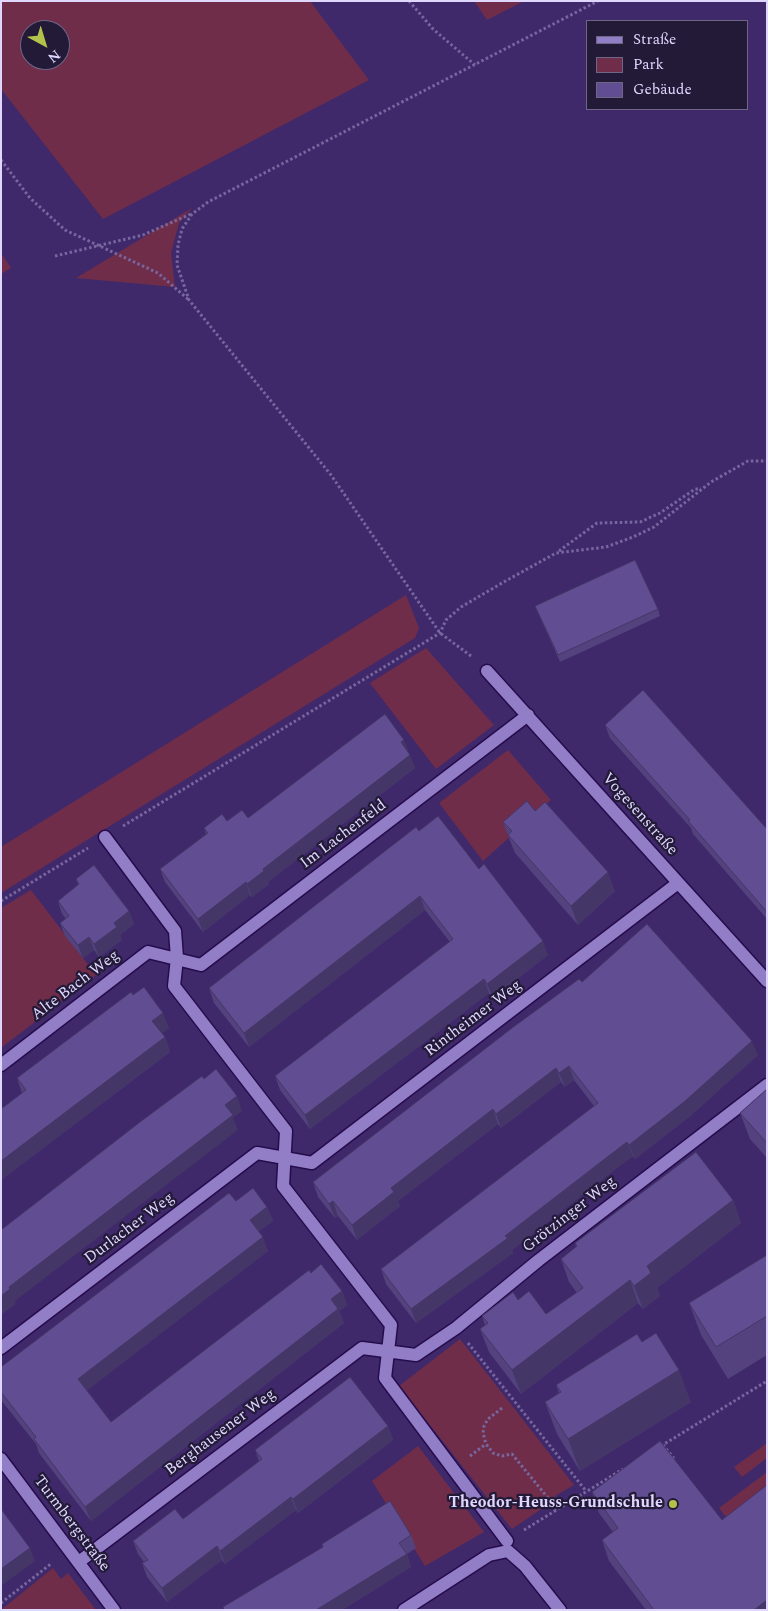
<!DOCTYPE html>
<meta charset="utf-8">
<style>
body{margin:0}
#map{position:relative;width:768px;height:1611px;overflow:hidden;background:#3f296a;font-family:Spectral,serif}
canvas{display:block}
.frame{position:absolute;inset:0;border:2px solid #e0d7ff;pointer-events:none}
.legend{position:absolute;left:586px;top:20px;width:162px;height:90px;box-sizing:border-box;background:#221a37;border:1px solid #6e6687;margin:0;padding:6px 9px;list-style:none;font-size:15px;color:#e0d7ff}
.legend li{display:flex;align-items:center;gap:10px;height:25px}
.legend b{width:25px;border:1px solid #6e6687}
.north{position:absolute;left:20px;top:20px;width:50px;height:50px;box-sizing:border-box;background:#221a37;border:1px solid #6e6687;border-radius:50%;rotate:141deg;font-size:14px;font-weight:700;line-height:20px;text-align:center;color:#e0d7ff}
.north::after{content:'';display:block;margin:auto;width:18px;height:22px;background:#b3c24b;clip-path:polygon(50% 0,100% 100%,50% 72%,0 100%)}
</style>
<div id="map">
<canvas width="768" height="1611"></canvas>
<div class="frame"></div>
<ul class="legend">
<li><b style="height:6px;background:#927ec7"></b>Straße</li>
<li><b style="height:14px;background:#702d4a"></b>Park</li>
<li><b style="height:14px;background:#614d92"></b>Gebäude</li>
</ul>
<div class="north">N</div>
</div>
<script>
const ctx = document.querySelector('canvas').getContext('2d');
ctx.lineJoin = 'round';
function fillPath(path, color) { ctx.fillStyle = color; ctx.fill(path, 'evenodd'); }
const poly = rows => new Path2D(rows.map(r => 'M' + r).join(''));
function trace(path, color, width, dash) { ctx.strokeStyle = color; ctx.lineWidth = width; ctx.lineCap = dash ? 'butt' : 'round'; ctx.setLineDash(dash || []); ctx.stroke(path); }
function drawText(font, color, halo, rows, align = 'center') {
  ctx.font = font + ' Spectral,serif'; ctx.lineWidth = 4.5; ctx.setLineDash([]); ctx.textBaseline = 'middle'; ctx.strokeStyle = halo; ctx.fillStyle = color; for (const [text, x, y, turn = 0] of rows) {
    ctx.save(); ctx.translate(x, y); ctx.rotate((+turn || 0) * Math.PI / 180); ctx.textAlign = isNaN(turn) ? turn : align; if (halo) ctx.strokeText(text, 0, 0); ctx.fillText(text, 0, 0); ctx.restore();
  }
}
fillPath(poly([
 [1,1,310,1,369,80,103,219,1,89],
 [30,30,60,30,60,60,30,60],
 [474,1,524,1,487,20],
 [192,208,179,223,171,253,175,287,76,278],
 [1,253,11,268,1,274],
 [406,595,419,628,415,638,1,893,1,847],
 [426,648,494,725,436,769,370,683],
 [508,750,551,800,483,861,439,803],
 [31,890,96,975,1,1048,1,908],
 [460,1339,574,1485,555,1496,556,1499,512,1529,399,1386],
 [767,1443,767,1458,742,1477,734,1467],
 [418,1446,484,1532,425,1566,372,1481],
 [767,1472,767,1496,731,1523,719,1508],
 [53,1568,61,1579,68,1573,96,1610,1,1610]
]), '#702d4a');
const minor = poly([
 [487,671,767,981],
 [105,837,175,931,177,958,174,986,286,1131,283,1186,391,1325,385,1378,507,1541],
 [1,1065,148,952,201,965,528,715],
 [1,1348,257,1153,312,1163,678,883],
 [1,1459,114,1610],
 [80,1561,362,1348,416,1355,456,1328,539,1260,767,1085],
 [404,1610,489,1555,508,1551,525,1566,560,1610]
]);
trace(minor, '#270c4d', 15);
trace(poly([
 [409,1,433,29,475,65],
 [1,160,30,198,65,230,158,273,189,300],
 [55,256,143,235,191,214],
 [559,551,597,523,640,522,660,513,695,489,701,489],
 [471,656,440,633,331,475,189,300,177,265,178,245,182,229,192,214,208,202,598,1],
 [123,826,440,633,446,620,461,607,502,583,556,553,606,547,633,537,654,527,711,482,748,461,767,461],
 [1,901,88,848],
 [468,1343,586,1491],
 [502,1408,488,1419,484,1426,483,1433,486,1444,493,1453,502,1456,512,1454,557,1509],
 [663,1445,675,1460],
 [661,1446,767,1381],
 [470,1456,486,1444],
 [524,1530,623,1469],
 [1,1603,52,1563]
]), '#78669f', 3, [2.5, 2.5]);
trace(minor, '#927ec7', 12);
fillPath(poly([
 [535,606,658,609,660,616,560,662],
 [605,725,767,829,767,919,693,834,691,828,610,738],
 [409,753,415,768,268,882,269,884,252,897,250,895,203,932,165,882,160,869,206,834,204,828,227,821,248,818],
 [535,811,615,891,578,925,515,853,510,841,503,822],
 [419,831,479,869,548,955,493,998,489,993,310,1129,280,1090,275,1076,450,942,425,910,249,1047,214,1003,209,988],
 [76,879,129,911,134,924,120,935,122,940,99,957,94,950,83,958,65,936,60,923,66,919,62,914,58,901,78,885],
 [582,982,758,1055,689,1117,635,1159,633,1156,611,1172,512,1250,513,1253,416,1323,386,1284,381,1269,594,1106,574,1080,565,1087,561,1082,501,1128,498,1124,398,1201,400,1206,357,1240,338,1216,335,1218,318,1197,313,1182],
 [133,995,169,1028,162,1033,165,1037,170,1052,1,1180,1,1109,22,1093,17,1078],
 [767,1089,767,1158,750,1139,740,1113],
 [733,1200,741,1223,657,1288,660,1296,643,1309,638,1303,521,1394,489,1352,480,1329,485,1325,482,1316,518,1300,546,1314,577,1293,569,1282,561,1259,576,1247,575,1243],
 [236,1201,267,1207,273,1221,259,1231,268,1251,87,1390,111,1422,311,1273,342,1291,347,1305,339,1311,344,1323,91,1521,39,1453,36,1444,1,1400,1,1367],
 [767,1255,767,1355,728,1379,701,1335,689,1303],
 [642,1342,691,1402,580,1471,557,1434,545,1402,559,1393,556,1385],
 [388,1426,393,1440,298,1513,296,1510,225,1564,222,1560,167,1602,147,1577,142,1563,144,1562,138,1554,133,1541,183,1519,259,1461,255,1450],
 [592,1492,767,1610,646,1610,609,1561,602,1540,613,1532,599,1513],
 [411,1535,416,1548,407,1554,411,1567,342,1610,223,1610,223,1607,323,1547,322,1544]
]), '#53427e');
fillPath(poly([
 [404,740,409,753,405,755,401,742],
 [410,755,415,768,268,882,269,884,252,897,247,884,263,869],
 [608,872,615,891,578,925,571,906],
 [246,882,250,895,203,932,198,919],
 [420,896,425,910,249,1047,244,1033],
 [129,911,134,924,120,935,122,940,99,957,94,944,114,923],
 [89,937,94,950,83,958,78,945],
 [543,941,548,955,493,998,487,984],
 [484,979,489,993,310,1129,305,1115],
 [163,1013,169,1028,158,1036,152,1021],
 [165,1037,170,1052,1,1180,1,1161],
 [752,1041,758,1055,689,1117,635,1159,629,1145],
 [569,1066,574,1080,565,1087,559,1073],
 [556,1068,561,1082,501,1128,496,1114],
 [237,1096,242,1111,233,1118,238,1130,15,1301,16,1304,1,1315,1,1296,9,1287,225,1105],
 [493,1109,498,1124,398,1201,400,1206,357,1240,352,1225,391,1188],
 [627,1142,633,1156,512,1250,513,1253,416,1323,411,1309],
 [733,1200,741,1223,657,1288,660,1296,643,1309,634,1286,647,1266],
 [333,1201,338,1216,335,1218,329,1204],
 [267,1207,273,1221,255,1234,250,1220],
 [263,1237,268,1251,84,1393,78,1379],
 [630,1280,638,1303,521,1394,512,1370],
 [342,1291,347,1305,339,1311,344,1323,91,1521,85,1507,331,1299],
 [679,1370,691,1402,580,1471,568,1439],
 [388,1426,393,1440,298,1513,293,1499],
 [291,1497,296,1510,225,1564,220,1551],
 [217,1546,222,1560,167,1602,162,1588],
 [30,1548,35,1561,1,1586,1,1569],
 [407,1554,411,1567,342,1610,316,1610],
 [767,1600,767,1610,754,1610]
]), '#443666');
const building = poly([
 [635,560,658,609,558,655,535,606,635,560],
 [643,690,767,829,767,912,688,821,690,820,605,725,643,690],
 [385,714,404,740,401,742,410,755,263,869,264,871,247,884,246,882,198,919,160,869,208,833,204,828,222,814,227,821,242,810,248,818,385,714],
 [527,801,535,811,545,802,608,872,571,906,508,835,512,831,503,822,527,801],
 [438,816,479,869,484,864,543,941,487,984,484,979,305,1115,275,1076,453,939,420,896,244,1033,209,988,416,827,419,831,438,816],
 [94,865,129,911,114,923,117,927,94,944,89,937,78,945,60,923,69,916,58,901,79,884,76,879,94,865],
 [647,924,752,1041,684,1102,629,1145,627,1142,606,1158,505,1236,508,1238,411,1309,381,1269,598,1103,569,1066,559,1073,556,1068,496,1114,493,1109,391,1188,394,1192,352,1225,333,1201,329,1204,313,1182,512,1028,579,979,582,982,647,924],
 [144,987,163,1013,152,1021,165,1037,1,1161,1,1109,26,1090,17,1078,131,992,133,995,144,987],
 [216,1069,237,1096,225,1105,233,1115,9,1287,10,1289,1,1296,1,1230,140,1122,202,1076,204,1079,216,1069],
 [767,1089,767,1143,740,1113,767,1089],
 [696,1152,733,1200,647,1266,651,1273,634,1286,630,1280,512,1370,480,1329,488,1323,482,1316,513,1292,518,1300,529,1291,546,1314,583,1288,561,1259,577,1246,575,1243,696,1152],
 [253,1188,267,1207,250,1220,263,1237,78,1379,111,1422,309,1270,311,1273,321,1264,342,1291,331,1299,338,1309,85,1507,34,1439,36,1437,1,1392,1,1367,229,1193,236,1201,253,1188],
 [767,1255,767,1316,716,1347,689,1303,767,1255],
 [656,1333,679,1370,568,1439,545,1402,561,1392,556,1385,637,1334,642,1342,656,1333],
 [350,1377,388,1426,293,1499,291,1497,220,1551,217,1546,162,1588,142,1563,148,1560,133,1541,175,1509,183,1519,262,1459,255,1450,350,1377],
 [660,1441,722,1520,767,1485,767,1600,754,1610,654,1610,602,1540,618,1528,592,1492,660,1441],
 [390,1501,411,1535,399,1543,407,1554,316,1610,224,1610,223,1607,323,1547,322,1544,390,1501],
 [1,1509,30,1548,1,1569,1,1509]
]);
fillPath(building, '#614d92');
trace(building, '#443666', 1);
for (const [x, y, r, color] of [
 [673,1504,5,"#b3c24b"]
]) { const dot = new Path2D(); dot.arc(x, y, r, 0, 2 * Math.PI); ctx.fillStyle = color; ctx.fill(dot); trace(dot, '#221a37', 2); }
drawText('16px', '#e0d7ff', '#221a37', [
 ["Vogesenstraße",639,815,48],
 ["Im Lachenfeld",344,835,-37],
 ["Alte Bach Weg",76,986,-37],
 ["Rintheimer Weg",474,1019,-37],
 ["Grötzinger Weg",570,1215,-38],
 ["Durlacher Weg",130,1229,-37],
 ["Berghausener Weg",221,1433,-37],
 ["Turmbergstraße",71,1524,53]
]);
drawText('bold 16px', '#e0d7ff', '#221a37', [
 ["Theodor-Heuss-Grundschule",663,1504]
], 'right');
</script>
